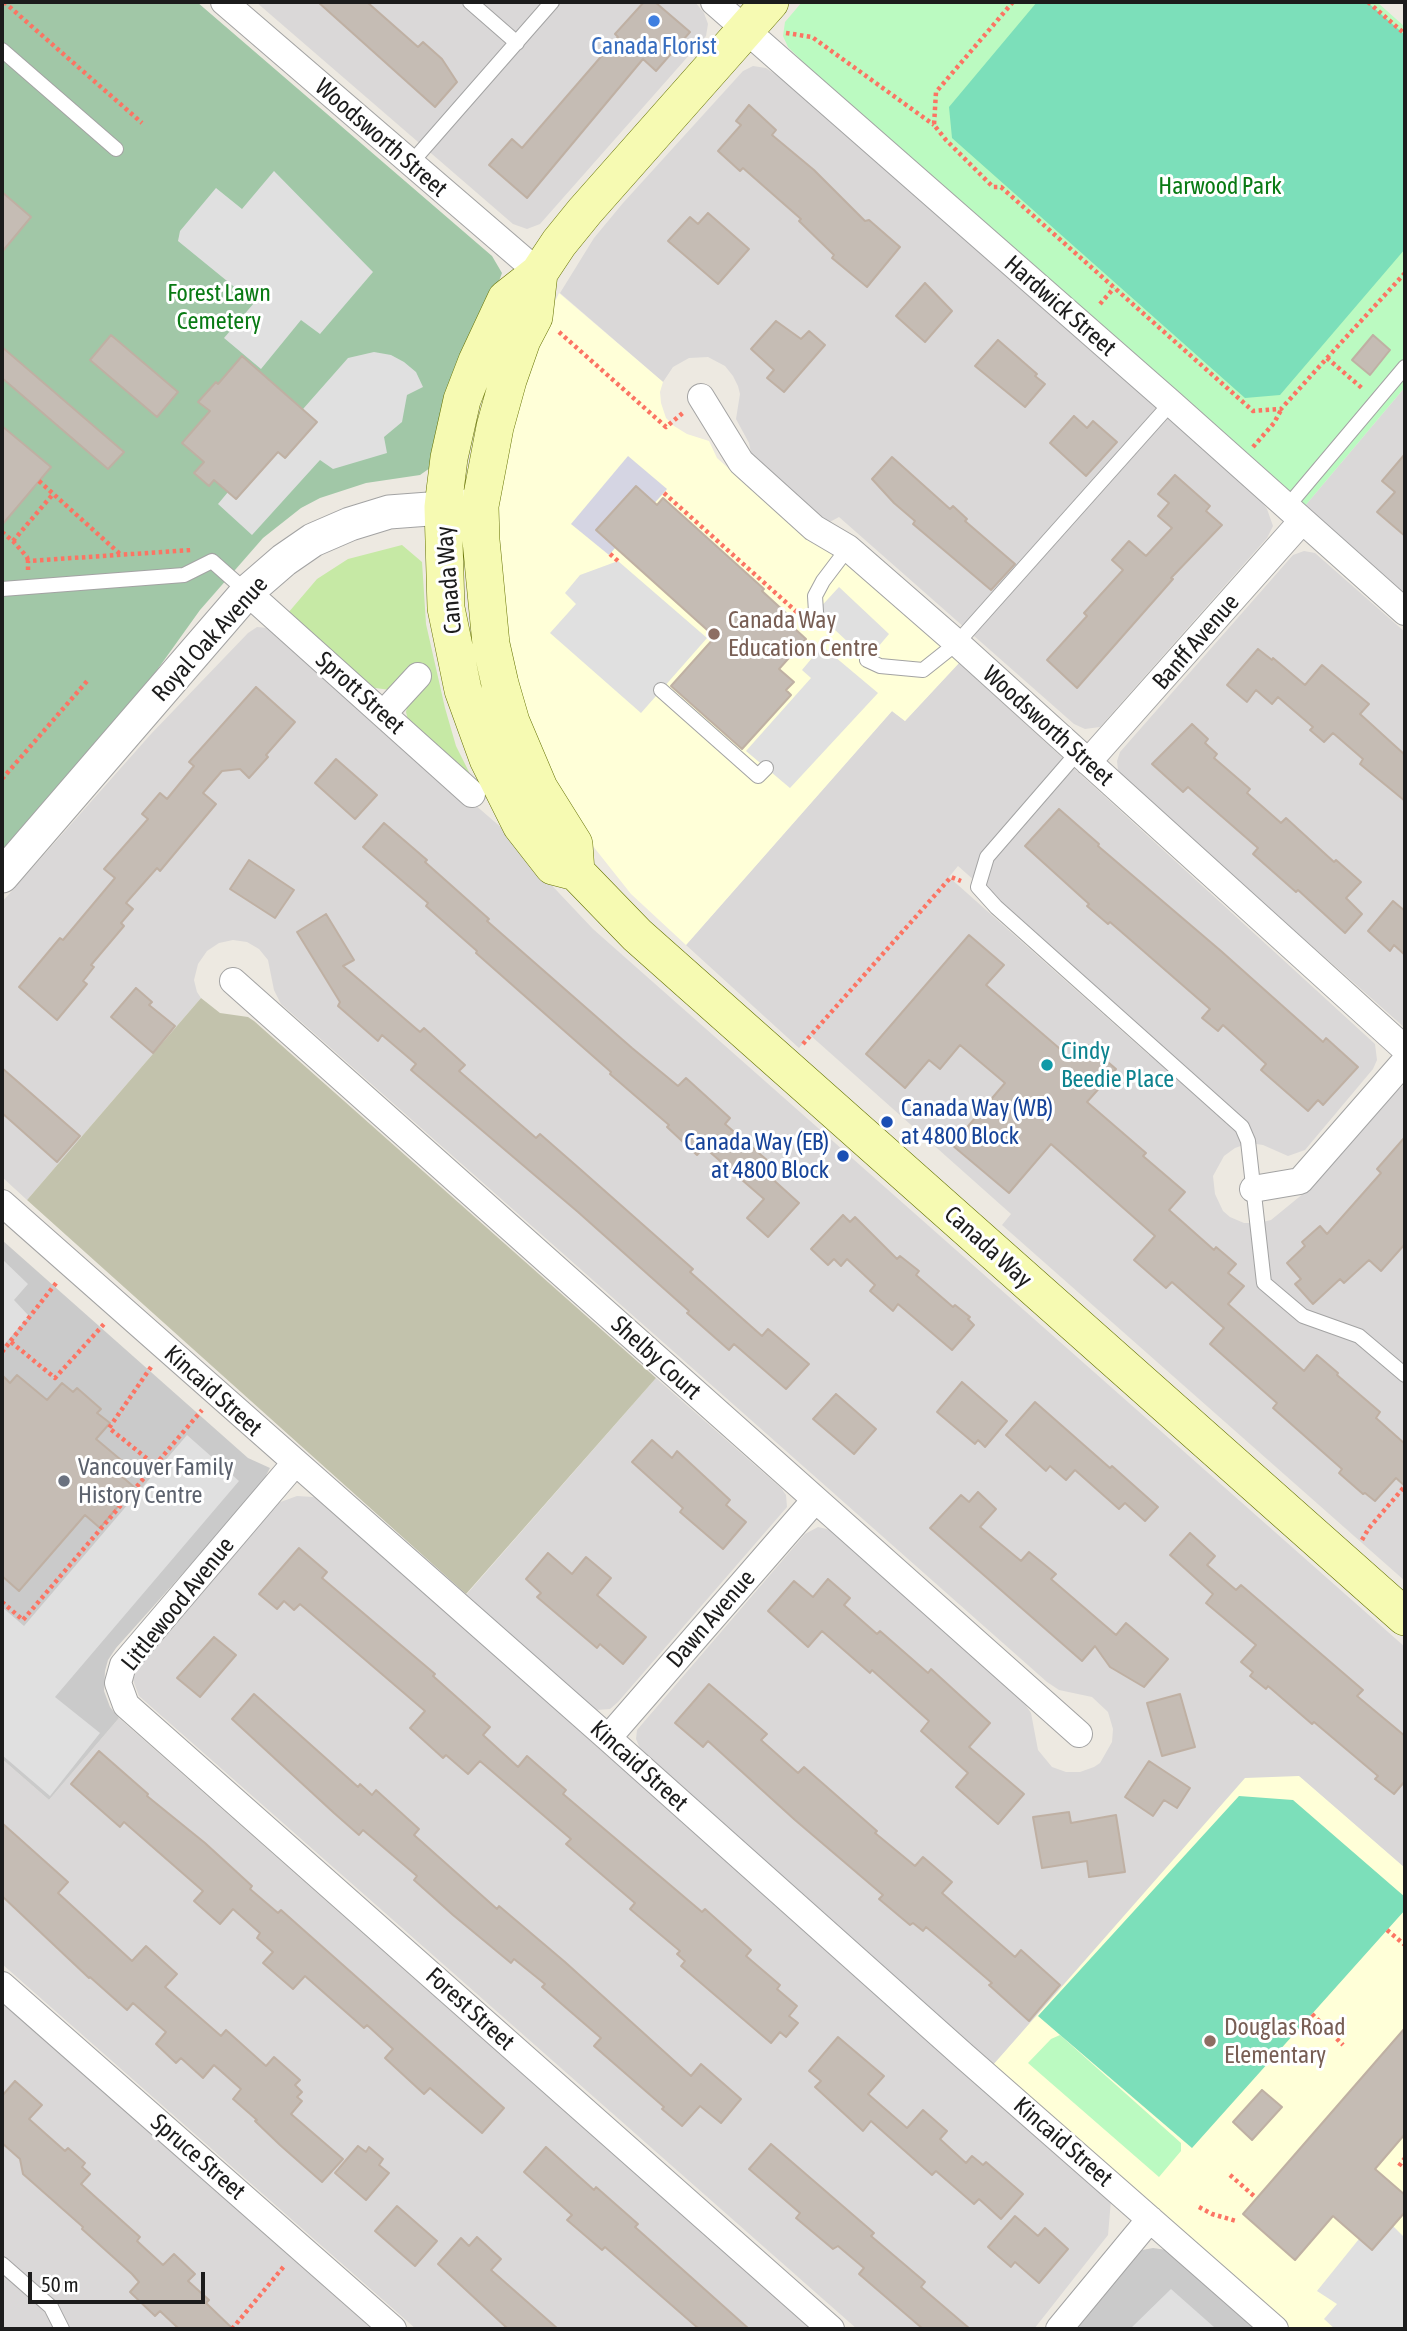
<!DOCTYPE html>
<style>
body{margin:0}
#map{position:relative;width:1407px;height:2331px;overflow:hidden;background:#ede9e1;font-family:"Asap Condensed",sans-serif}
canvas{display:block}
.frame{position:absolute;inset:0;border:4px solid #1c1c1c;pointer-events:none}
.scale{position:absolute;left:28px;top:2272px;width:177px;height:32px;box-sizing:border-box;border:4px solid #1c1c1c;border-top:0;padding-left:9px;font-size:21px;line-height:24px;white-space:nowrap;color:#1c1c1c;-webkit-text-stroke:5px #fff;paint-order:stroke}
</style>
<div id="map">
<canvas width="1407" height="2331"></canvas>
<div class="frame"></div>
<div class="scale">50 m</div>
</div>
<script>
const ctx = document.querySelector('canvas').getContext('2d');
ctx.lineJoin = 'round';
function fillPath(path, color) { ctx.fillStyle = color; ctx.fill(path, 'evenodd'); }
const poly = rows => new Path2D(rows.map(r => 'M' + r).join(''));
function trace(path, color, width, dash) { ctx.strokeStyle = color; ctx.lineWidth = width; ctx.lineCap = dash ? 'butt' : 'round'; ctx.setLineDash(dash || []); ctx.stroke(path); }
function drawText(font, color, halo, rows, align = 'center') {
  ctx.font = font + ' "Asap Condensed",sans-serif'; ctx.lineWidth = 6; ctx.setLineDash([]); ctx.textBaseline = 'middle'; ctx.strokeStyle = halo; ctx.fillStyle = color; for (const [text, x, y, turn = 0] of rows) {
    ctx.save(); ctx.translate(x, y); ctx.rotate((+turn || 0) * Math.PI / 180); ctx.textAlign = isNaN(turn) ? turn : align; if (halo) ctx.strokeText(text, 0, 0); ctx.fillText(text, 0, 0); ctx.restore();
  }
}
fillPath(poly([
 [256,2,695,2,704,13,708,24,706,36,540,224,527,229,513,224],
 [753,66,766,68,798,90,1258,496,1267,509,1273,526,1267,538,1100,727,1085,729,1074,724,839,517,826,524,753,462,749,443,736,419,740,394,738,386,733,376,725,366,708,357,689,358,673,367,663,382,560,293,594,238,623,203,743,71],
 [1405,387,1405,596,1304,507],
 [1304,551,1315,553,1405,632,1405,1028,1123,779,1118,770,1117,761,1120,752,1293,555],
 [257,627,268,628,274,631,518,842,542,875,593,929,1405,1647,1405,1868,1300,1777,1038,2016,993,2065,642,1753,636,1739,637,1730,805,1534,818,1527,831,1530,1022,1700,1031,1713,1038,1750,1052,1767,1066,1772,1080,1772,1094,1767,1100,1763,1112,1742,1113,1729,1108,1712,1092,1697,1059,1690,1047,1682,281,1004,274,990,268,960,259,949,247,942,233,940,219,943,207,951,198,964,194,980,197,992,201,998,27,1200,2,1177,2,902,151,734,248,633],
 [959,663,1375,1044,1377,1060,1373,1069,1305,1150,1288,1156,1263,1145,1249,1143,1235,1148,1224,1156,1213,1176,1215,1194,1223,1211,1230,1217,1244,1223,1259,1223,1271,1220,1315,1184,1397,1090,1405,1085,1405,1581,1002,1225,1011,1214,810,1035,799,1048,686,945,892,711,905,721],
 [958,866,1158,1043,1149,1055,949,877],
 [656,1378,781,1488,786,1495,787,1507,618,1702,610,1709,596,1710,466,1595],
 [297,1496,313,1497,321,1499,1111,2200,1108,2235,1034,2329,857,2329,139,1696,133,1680,138,1667,275,1504],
 [119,1718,811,2329,416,2329,2,1964,2,1759,49,1800],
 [2,2003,372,2329,2,2329]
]), '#dad8d8');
fillPath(poly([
 [559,293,663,382,660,392,661,403,666,418,674,426,687,434,709,441,717,458,809,541,837,555,959,663,905,721,892,711,686,945,631,894,581,831,543,764,506,657,495,503,533,349],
 [1299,1776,1405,1868,1405,2329,1291,2329,993,2065,1245,1778]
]), '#ffffd8');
fillPath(poly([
 [2,1240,248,1458,270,1468,260,1487,116,1648,108,1660,105,1671,104,1691,110,1707,119,1718,49,1800,2,1759],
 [1153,2248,1167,2250,1257,2329,1074,2329,1142,2250]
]), '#cacaca');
fillPath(poly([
 [201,998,220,1013,248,1017,254,1021,656,1378,466,1594,27,1200]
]), '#c2c2ac');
fillPath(poly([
 [402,545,422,562,426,624,445,708,456,746,475,784,409,724,406,712,408,703,390,690,368,687,288,613,317,579,348,559]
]), '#c6e9a5');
fillPath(poly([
 [2,2,197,2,492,256,502,273,430,468,420,475,366,483,320,498,301,508,263,538,200,610,132,705,2,856]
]), '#a1c7a7');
fillPath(poly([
 [802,2,1377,2,1405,27,1405,387,1304,507,806,68,800,59,788,47,783,36,785,22],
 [1060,2035,1181,2143,1181,2151,1159,2177,1028,2063,1051,2039]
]), '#bbfac1');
fillPath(poly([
 [1037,2,1367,2,1405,35,1405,249,1280,395,1245,398,952,138,949,107],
 [1239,1796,1293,1800,1405,1897,1405,1910,1192,2148,1038,2016]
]), '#7cdfba');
fillPath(poly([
 [274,171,373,272,320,334,301,320,261,369,224,338,254,303,178,241,180,231,216,188,242,209],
 [374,352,391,355,404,362,416,372,423,387,407,395,402,422,384,437,387,453,333,469,320,460,252,535,218,504,228,492,237,499,278,452,286,458,317,422,303,409,348,358],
 [618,561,707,638,641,713,550,633,576,604,565,593,580,575],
 [839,587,889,634,867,660,816,612],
 [822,646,878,693,790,788,746,751,811,678,802,670],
 [2,1259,28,1284,14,1300,29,1316,2,1347],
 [187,1435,239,1481,55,1697,100,1733,50,1796,2,1755,2,1607,24,1626],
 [1393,2226,1405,2238,1405,2329,1335,2329,1324,2319,1337,2304,1317,2291,1359,2239,1372,2250],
 [1171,2289,1214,2327,1216,2329,1130,2329]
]), '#e0e0e0');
fillPath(poly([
 [628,456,667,489,609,555,571,524]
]), '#d5d5e3');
const building = poly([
 [318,2,367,2,418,47,423,42,442,59,457,82,435,107,318,2],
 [644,2,655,2,690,32,656,71,643,59,527,198,489,165,512,139,522,148,618,37,615,34,644,2],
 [749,105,776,130,772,135,814,170,865,221,869,220,900,247,867,287,832,258,834,255,799,221,801,219,743,168,740,171,718,151,741,125,736,121,749,105],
 [2,192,31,217,2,252,2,192],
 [708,213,749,249,718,284,668,241,690,217,698,224,708,213],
 [925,283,952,311,925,342,896,316,925,283],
 [776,321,801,339,809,331,825,345,784,392,767,378,774,370,751,349,776,321],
 [111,335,178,392,157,417,90,360,111,335],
 [1373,335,1390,350,1370,375,1352,360,1373,335],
 [998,340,1037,374,1035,376,1045,384,1025,407,975,366,998,340],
 [2,347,124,452,108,469,2,378,2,347],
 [242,356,317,422,285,458,278,452,236,499,214,480,209,486,194,473,204,462,182,443,210,411,198,402,216,382,218,384,242,356],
 [1074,416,1087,428,1093,421,1117,442,1086,476,1050,443,1074,416],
 [2,426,51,467,2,525,2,426],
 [1405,454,1405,536,1377,512,1395,492,1382,481,1405,454],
 [892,457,950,509,953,506,967,519,965,521,1015,564,991,590,913,524,915,521,894,503,872,479,892,457],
 [1175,475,1210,506,1206,511,1222,525,1171,578,1173,579,1077,688,1047,660,1087,616,1084,613,1123,570,1112,560,1129,541,1146,556,1172,528,1158,516,1169,503,1158,494,1175,475],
 [636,486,657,505,663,498,764,589,762,591,786,613,782,617,806,639,779,669,794,682,786,690,791,695,742,749,671,686,715,637,596,530,636,486],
 [1258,649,1272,660,1273,658,1305,685,1322,665,1369,704,1360,714,1405,755,1405,801,1360,764,1363,759,1333,733,1324,742,1310,730,1313,727,1278,697,1272,704,1256,690,1247,702,1227,685,1258,649],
 [256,687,295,722,266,755,268,757,249,778,240,769,222,771,203,793,216,804,160,871,157,868,126,903,133,909,121,923,124,926,91,965,94,967,83,981,87,984,57,1020,19,987,60,938,63,940,115,878,104,869,148,819,142,814,160,793,167,799,194,766,189,762,256,687],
 [1192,724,1208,739,1205,743,1217,754,1214,758,1250,789,1247,793,1281,823,1286,818,1334,862,1336,860,1361,882,1346,898,1362,914,1345,933,1298,890,1296,892,1253,854,1258,848,1188,787,1183,792,1152,764,1192,724],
 [336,759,377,795,355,819,315,783,336,759],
 [1059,809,1099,844,1098,846,1221,951,1323,1042,1326,1038,1358,1067,1323,1105,1318,1100,1308,1111,1261,1070,1266,1064,1223,1025,1218,1031,1202,1018,1210,1009,1110,922,1108,924,1087,906,1089,904,1025,846,1059,809],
 [384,823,427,860,425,862,489,919,487,921,632,1048,678,1086,686,1078,730,1118,725,1124,775,1167,768,1175,799,1203,768,1237,747,1218,764,1199,704,1147,697,1155,667,1127,669,1125,610,1074,611,1072,476,953,477,951,426,906,428,903,363,847,384,823],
 [249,860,294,890,275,918,230,889,249,860],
 [1393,901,1405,911,1405,955,1394,945,1390,951,1368,931,1393,901],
 [326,914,354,960,343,966,420,1032,424,1028,465,1065,459,1071,536,1138,540,1134,580,1169,693,1269,690,1272,762,1336,768,1329,809,1364,786,1389,734,1344,729,1350,687,1313,689,1311,578,1212,411,1070,416,1064,382,1035,378,1041,338,1006,340,1002,297,932,326,914],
 [969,935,1004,965,986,985,1074,1061,1088,1045,1116,1069,1087,1102,1146,1153,1143,1156,1185,1192,1169,1210,1214,1250,1216,1247,1236,1264,1228,1273,1244,1286,1228,1304,1304,1371,1317,1355,1338,1373,1337,1375,1380,1412,1376,1418,1405,1444,1405,1486,1396,1478,1375,1501,1365,1493,1363,1494,1339,1473,1342,1469,1273,1408,1277,1403,1210,1344,1224,1328,1172,1282,1166,1288,1134,1260,1155,1236,1051,1144,1009,1193,952,1145,1005,1083,960,1045,940,1069,929,1060,905,1088,866,1054,969,935],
 [136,988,152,1002,149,1005,175,1026,153,1053,111,1017,136,988],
 [2,1068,80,1136,57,1162,2,1113,2,1068],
 [1405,1137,1405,1244,1381,1271,1369,1260,1344,1283,1340,1279,1313,1304,1295,1284,1301,1279,1287,1263,1305,1246,1302,1242,1320,1226,1327,1234,1381,1173,1377,1169,1405,1137],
 [843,1215,850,1222,855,1217,897,1259,900,1256,919,1271,916,1275,953,1307,955,1305,970,1317,968,1319,974,1325,952,1350,898,1304,893,1311,870,1291,875,1285,847,1259,841,1266,834,1259,828,1265,811,1249,843,1215],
 [2,1375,10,1383,17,1375,47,1400,62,1383,73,1392,77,1388,101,1409,97,1413,110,1423,96,1439,127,1465,119,1474,134,1487,100,1528,85,1515,19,1591,2,1576,2,1375],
 [962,1382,1007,1421,985,1447,978,1440,975,1444,937,1412,962,1382],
 [836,1394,876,1429,854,1454,813,1419,836,1394],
 [1035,1402,1110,1468,1112,1466,1158,1507,1145,1521,1125,1503,1119,1509,1075,1470,1066,1480,1050,1466,1046,1471,1006,1435,1035,1402],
 [652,1440,672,1458,677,1451,730,1500,726,1505,746,1522,723,1549,680,1512,683,1508,632,1462,652,1440],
 [978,1492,996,1509,980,1527,1021,1561,1029,1552,1056,1574,1051,1579,1116,1635,1126,1623,1168,1659,1144,1687,1110,1667,1095,1646,1082,1661,930,1528,961,1495,969,1502,978,1492],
 [1190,1533,1215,1556,1207,1565,1236,1590,1241,1585,1363,1690,1357,1696,1405,1736,1405,1781,1394,1794,1375,1779,1378,1776,1314,1722,1312,1724,1268,1686,1266,1689,1250,1676,1253,1672,1241,1662,1256,1645,1206,1603,1213,1594,1170,1555,1190,1533],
 [299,1548,327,1572,322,1578,435,1674,433,1676,490,1727,483,1735,518,1767,527,1756,566,1790,563,1794,702,1912,705,1909,751,1950,746,1956,780,1985,777,1989,797,2006,789,2016,798,2023,786,2037,780,2032,771,2043,681,1966,685,1961,677,1954,680,1951,630,1909,635,1903,566,1844,571,1839,480,1761,468,1774,446,1755,443,1758,410,1728,425,1711,300,1604,294,1610,284,1601,277,1609,259,1594,299,1548],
 [548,1553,572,1574,586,1557,611,1578,597,1595,646,1637,623,1664,600,1644,597,1648,537,1597,541,1593,526,1579,548,1553],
 [828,1579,850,1598,844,1605,877,1634,880,1631,928,1673,931,1669,990,1723,969,1747,1024,1794,998,1824,956,1787,968,1773,921,1731,929,1721,872,1670,870,1673,822,1631,808,1647,768,1611,794,1581,813,1597,828,1579],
 [214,1637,236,1655,200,1697,177,1678,214,1637],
 [709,1684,767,1734,761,1740,798,1773,804,1767,877,1831,875,1833,915,1866,923,1857,952,1882,942,1893,1015,1957,1021,1950,1060,1985,1029,2021,989,1985,992,1983,950,1947,926,1927,923,1931,913,1923,910,1925,879,1899,883,1895,795,1820,708,1741,703,1747,675,1723,709,1684],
 [254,1694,358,1787,360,1784,372,1795,376,1790,419,1829,414,1835,497,1909,499,1906,565,1962,691,2076,701,2064,741,2099,721,2123,700,2106,682,2126,662,2109,664,2107,594,2046,601,2038,542,1987,545,1984,514,1959,511,1963,453,1915,414,1880,417,1876,363,1830,359,1835,334,1813,232,1719,254,1694],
 [1180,1694,1195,1747,1162,1756,1147,1703,1180,1694],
 [99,1751,148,1794,147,1796,205,1843,252,1886,250,1889,278,1913,281,1910,504,2108,482,2133,430,2088,424,2094,385,2058,393,2049,367,2025,364,2028,305,1976,293,1989,263,1963,273,1952,257,1938,260,1933,233,1909,220,1924,194,1901,203,1891,124,1822,120,1827,71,1784,99,1751],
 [1149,1761,1190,1788,1177,1808,1164,1800,1153,1816,1125,1797,1149,1761],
 [1069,1812,1071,1823,1116,1815,1125,1872,1089,1877,1087,1861,1042,1868,1033,1817,1069,1812],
 [2,1823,68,1882,58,1893,132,1961,146,1946,177,1974,165,1987,221,2036,226,2030,266,2066,274,2057,300,2080,295,2085,302,2092,297,2097,302,2101,291,2114,343,2159,322,2182,280,2145,255,2121,257,2120,233,2099,241,2089,214,2065,203,2078,181,2058,176,2063,156,2044,166,2032,133,2003,127,2010,90,1977,89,1978,2,1896,2,1823],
 [1405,2028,1405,2134,1375,2169,1405,2195,1405,2212,1372,2250,1333,2216,1295,2260,1243,2214,1405,2028],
 [838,2037,884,2076,868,2094,907,2128,923,2110,947,2131,940,2139,966,2163,972,2156,983,2165,986,2162,1023,2194,1001,2219,979,2199,974,2204,936,2171,932,2175,871,2121,863,2131,815,2087,821,2081,809,2071,838,2037],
 [15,2081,42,2105,29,2119,65,2151,68,2148,85,2163,82,2167,90,2174,81,2184,140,2237,137,2241,163,2265,174,2254,195,2274,188,2281,209,2300,206,2303,233,2329,179,2329,160,2311,155,2316,130,2292,139,2282,132,2274,82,2229,83,2227,23,2174,20,2159,2,2143,2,2096,15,2081],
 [1262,2090,1282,2107,1252,2140,1233,2122,1262,2090],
 [771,2144,874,2233,871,2236,925,2282,921,2287,970,2329,923,2329,859,2274,864,2268,838,2246,833,2249,796,2218,800,2213,749,2169,771,2144],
 [358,2146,366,2152,369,2147,383,2159,379,2165,389,2173,366,2200,335,2173,358,2146],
 [546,2147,594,2190,596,2187,638,2224,635,2227,749,2329,699,2329,605,2247,602,2250,567,2220,572,2215,524,2172,546,2147],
 [397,2206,437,2241,415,2266,375,2231,397,2206],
 [1015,2216,1038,2236,1045,2228,1068,2249,1039,2283,1015,2262,1011,2267,988,2247,1015,2216],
 [477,2237,501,2259,491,2270,558,2329,508,2329,438,2264,461,2238,469,2246,477,2237]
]);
fillPath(building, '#c5bcb4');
trace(building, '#bfb0a3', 2);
const service = poly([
 [470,2,517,43],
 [2,50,116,149],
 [411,163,552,2],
 [1287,507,1405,367],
 [2,589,184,575,212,561,247,592],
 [816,612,815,596,823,581,848,548],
 [867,660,880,666,923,670,957,643,1171,403],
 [661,690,758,776,766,768],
 [1078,752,987,857,978,887,996,907,1242,1127,1248,1141,1264,1283,1303,1316,1359,1336,1405,1375],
 [2,2264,51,2307,62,2329]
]);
const minor = poly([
 [224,2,539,273],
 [714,2,1171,403,1405,612],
 [701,397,741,462,814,528,848,548,957,643,1405,1049],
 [247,592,472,794],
 [383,714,418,676],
 [1088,762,1302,521],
 [233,981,1079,1734],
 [1253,1189,1300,1181,1405,1061],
 [2,1203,608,1738,964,2056,1275,2329],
 [295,1463,123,1665,118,1683,126,1705,831,2329],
 [608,1738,815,1500],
 [2,1985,393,2329],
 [1059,2329,1150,2219]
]);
const tertiary = poly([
 [2,876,247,592,284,560,313,540,350,524,389,512,469,506]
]);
const secondary = poly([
 [539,273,534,317,522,340,508,380,495,427,480,506,481,540,491,644,500,684,511,722,539,788,574,844,576,872,637,935,1405,1617],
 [576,872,553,866,521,825,488,759,463,690,446,608,443,507,449,458,462,400,477,361,506,299,539,273,559,243,585,211,770,2]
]);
trace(service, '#a3a3a3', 16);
trace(minor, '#a3a3a3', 28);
trace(tertiary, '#a3a3a3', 35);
trace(secondary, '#657203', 38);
trace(poly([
 [4,2,142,123],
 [1013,2,936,92,934,125,946,140,993,187,1001,187,1253,411,1281,409,1327,358,1363,389],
 [1368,2,1405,34],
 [786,33,812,37,934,125],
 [1100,304,1114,288],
 [559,332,666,427,684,412],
 [1327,358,1405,273],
 [1253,447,1274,423,1281,410],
 [39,481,120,554],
 [664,493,799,614],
 [2,532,13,541,27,557,28,561],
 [13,541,53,494],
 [610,554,618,561],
 [28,570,28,561,192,550],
 [2,779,88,680],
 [803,1044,951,877,961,881],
 [11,1342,55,1378,104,1324],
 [2,1352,57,1282],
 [151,1367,109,1428,155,1465],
 [1362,1540,1369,1528,1405,1486],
 [2,1602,23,1620,202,1410],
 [1387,1930,1405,1945],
 [1312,2014,1343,2045],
 [1399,2166,1405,2158],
 [1230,2175,1254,2196],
 [1199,2207,1212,2214,1236,2221],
 [232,2329,285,2265]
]), '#fc7463', 4.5, [3.5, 3.5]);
trace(service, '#fff', 14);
trace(minor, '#fff', 26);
trace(tertiary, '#fff', 33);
trace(secondary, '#f6fab2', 37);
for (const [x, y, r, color] of [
 [654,21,7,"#3f7fe0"],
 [714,634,7,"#8d6e63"],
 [1047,1065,7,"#0f9aa8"],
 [887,1122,7,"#1a4fb4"],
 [843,1156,7,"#1a4fb4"],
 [64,1481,7,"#6b7280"],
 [1210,2041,7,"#8d6e63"]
]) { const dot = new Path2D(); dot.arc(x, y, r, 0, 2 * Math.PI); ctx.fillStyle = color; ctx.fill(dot); trace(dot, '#fff', 2.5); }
drawText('24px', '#366cbe', '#fff', [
 ["Canada Florist",654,46]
]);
drawText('24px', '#1c1c1c', '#fff', [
 ["Woodsworth Street",381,138,41],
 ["Hardwick Street",1060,306,41],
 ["Canada Way",449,580,-95],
 ["Royal Oak Avenue",210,639,-48],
 ["Banff Avenue",1196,642,-49],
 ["Sprott Street",360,693,42],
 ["Woodsworth Street",1048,726,42],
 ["Canada Way",988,1247,42],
 ["Shelby Court",656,1358,42],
 ["Kincaid Street",213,1391,42],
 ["Littlewood Avenue",178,1604,-51],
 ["Dawn Avenue",711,1619,-49],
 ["Kincaid Street",639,1766,42],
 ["Forest Street",470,2009,42],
 ["Kincaid Street",1063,2142,41],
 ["Spruce Street",198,2157,41]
]);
drawText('24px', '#097a14', '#fff', [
 ["Harwood Park",1220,186],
 ["Forest Lawn",219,293],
 ["Cemetery",219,321]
]);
drawText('24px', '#785e54', '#fff', [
 ["Canada Way",728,620],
 ["Education Centre",728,648],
 ["Douglas Road",1224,2027],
 ["Elementary",1224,2055]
], 'left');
drawText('24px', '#0d838f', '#fff', [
 ["Cindy",1061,1051],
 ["Beedie Place",1061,1079]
], 'left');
drawText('24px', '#164399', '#fff', [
 ["Canada Way (WB)",901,1108],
 ["at 4800 Block",901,1136],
 ["Canada Way (EB)",829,1142,"right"],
 ["at 4800 Block",829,1170,"right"]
], 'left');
drawText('24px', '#5b616d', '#fff', [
 ["Vancouver Family",78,1467],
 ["History Centre",78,1495]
], 'left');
</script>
